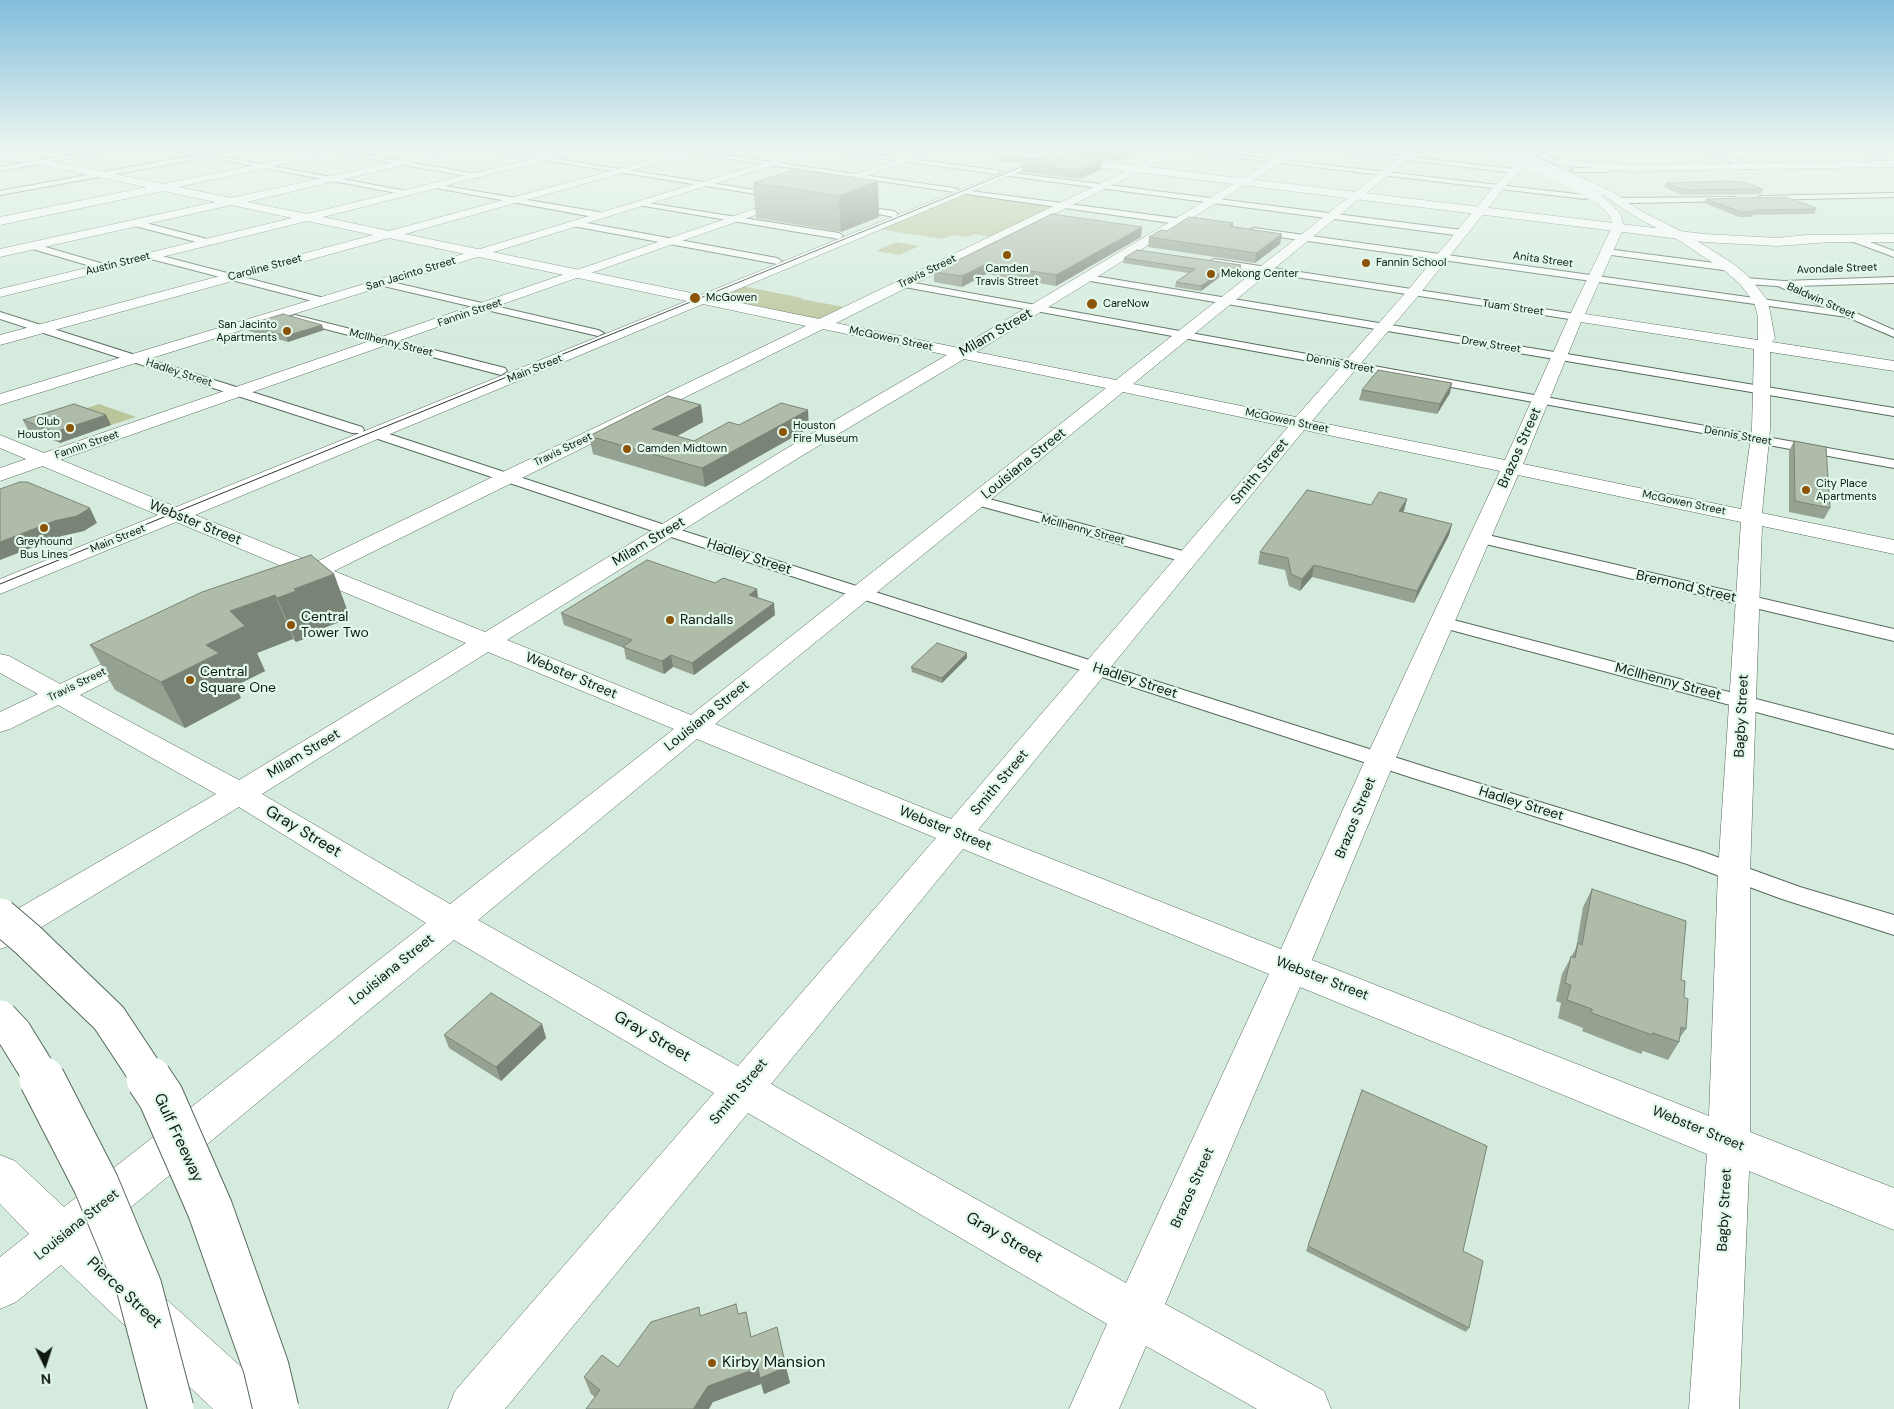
<!DOCTYPE html>
<style>
body{margin:0}
#map{position:relative;width:1894px;height:1409px;overflow:hidden;background:#d5ebdd;font-family:"DM Sans",sans-serif}
canvas{display:block}
.north{position:absolute;left:20px;top:1339px;width:50px;height:50px;-webkit-text-stroke:4px #e2f8ea;paint-order:stroke;rotate:176deg;font-size:14px;font-weight:700;line-height:20px;text-align:center;color:#101813}
.north::after{content:'';display:block;margin:auto;width:18px;height:22px;background:#101813;clip-path:polygon(50% 0,100% 100%,50% 72%,0 100%)}
</style>
<div id="map">
<canvas width="1894" height="1409"></canvas>
<div class="north">N</div>
</div>
<script>
const ctx = document.querySelector('canvas').getContext('2d');
ctx.lineJoin = 'round';
function fillPath(path, color) { ctx.fillStyle = color; ctx.fill(path, 'evenodd'); }
const poly = rows => new Path2D(rows.map(r => 'M' + r).join(''));
function trace(path, color, width, dash) { ctx.strokeStyle = color; ctx.lineWidth = width; ctx.lineCap = dash ? 'butt' : 'round'; ctx.setLineDash(dash || []); ctx.stroke(path); }
function drawText(font, color, halo, rows, align = 'center') {
  ctx.font = font + ' "DM Sans",sans-serif'; ctx.lineWidth = 4.5; ctx.setLineDash([]); ctx.textBaseline = 'middle'; ctx.strokeStyle = halo; ctx.fillStyle = color; for (const [text, x, y, turn = 0] of rows) {
    ctx.save(); ctx.translate(x, y); ctx.rotate((+turn || 0) * Math.PI / 180); ctx.textAlign = isNaN(turn) ? turn : align; if (halo) ctx.strokeText(text, 0, 0); ctx.fillText(text, 0, 0); ctx.restore();
  }
}
fillPath(poly([
 [966,193,1055,206,990,237,975,234,968,237,952,235,942,239,878,229],
 [896,242,919,246,900,255,876,251],
 [742,286,802,298,801,299,844,307,821,319,714,298],
 [99,404,136,417,111,425,75,412]
]), '#bac59b');
const street = poly([
 [102,149,119,149,0,171,0,167,102,149],
 [164,149,180,149,407,191,411,193,407,195,164,149],
 [315,149,332,149,477,174,481,176,477,178,315,149],
 [473,149,492,149,781,194,785,196,781,198,473,149],
 [662,149,682,149,954,188,958,190,954,192,662,149],
 [814,149,836,149,996,170,1000,172,996,174,814,149],
 [1162,149,1186,149,1585,195,1589,197,1585,199,1162,149],
 [1312,149,1337,149,1516,169,1520,171,1516,173,1312,149],
 [1523,149,1533,149,1565,163,1558,165,1523,149],
 [1699,149,1710,149,1756,167,1749,169,1699,149],
 [1855,149,1866,149,1894,158,1894,162,1855,149],
 [190,156,194,158,193,160,0,195,0,191,190,156],
 [1609,166,1613,168,1607,172,1575,172,1571,170,1575,168,1605,168,1609,166],
 [1006,172,1462,230,1466,233,1462,236,1009,176,1006,176,1006,172],
 [433,184,599,212,603,215,599,218,436,188,433,188,433,184],
 [963,190,1198,221,1202,224,1198,227,966,194,962,192,963,190],
 [1894,193,1894,197,1761,200,1757,198,1761,196,1894,193],
 [1735,197,1736,199,1732,201,1632,203,1616,202,1612,200,1616,198,1735,197],
 [641,202,839,233,843,236,839,239,644,206,640,204,641,202],
 [849,205,894,211,898,214,894,217,852,209,849,209,849,205],
 [134,220,211,240,213,242,208,245,131,225,130,223,134,220],
 [576,221,777,258,782,261,777,264,573,226,573,222,576,221],
 [1254,228,1826,308,1778,286,1745,284,1740,281,1745,278,1784,281,1894,277,1894,283,1795,286,1894,330,1894,337,1847,317,1251,233,1251,229,1254,228],
 [1854,236,1894,251,1894,257,1851,241,1851,237,1854,236],
 [32,243,107,265,109,267,104,270,29,248,27,246,32,243],
 [1607,249,1730,265,1735,268,1730,271,1604,254,1602,252,1607,249],
 [150,253,328,299,329,301,324,304,147,258,145,256,150,253],
 [1214,259,1576,314,1581,317,1576,320,1211,264,1209,262,1214,259],
 [1088,275,1894,408,1894,416,1084,280,1084,276,1088,275],
 [383,280,598,330,604,333,598,336,379,285,379,281,383,280],
 [903,281,1894,460,1894,468,899,286,898,284,903,281],
 [0,312,362,427,364,430,362,433,352,433,0,319,0,312],
 [295,315,505,368,507,371,501,375,291,320,290,318,291,316,295,315],
 [377,430,674,528,1432,769,1703,852,1800,887,1894,915,1894,935,1782,899,1687,864,1416,779,662,534,372,437,370,434,372,431,377,430],
 [978,496,1194,554,1196,558,1194,562,1188,563,973,504,970,501,973,498,978,496],
 [1479,533,1894,629,1894,641,1473,541,1471,538,1473,535,1479,533],
 [1442,617,1894,735,1894,749,1436,626,1433,622,1436,618,1442,617]
]);
const secondary = poly([
 [334,149,354,149,178,187,231,198,453,149,472,149,247,202,307,214,573,149,590,149,323,217,389,231,692,149,708,149,405,234,701,295,1060,149,1073,149,717,298,819,319,1172,149,1184,149,836,323,959,348,1292,149,1303,149,976,352,1116,380,1410,149,1420,149,1133,384,1296,417,1408,290,1495,185,1522,159,1474,152,1470,149,1496,149,1532,155,1611,191,1639,210,1688,235,1735,265,1750,278,1768,301,1775,339,1772,342,1894,361,1894,371,1770,352,1770,429,1762,513,1894,540,1894,554,1762,526,1750,872,1750,1132,1894,1188,1894,1230,1749,1171,1739,1409,1689,1409,1707,1154,1300,987,1165,1304,1324,1391,1331,1409,1257,1409,1146,1346,1119,1409,1069,1409,1107,1324,748,1113,505,1409,448,1409,455,1391,714,1093,454,940,96,1236,268,1391,275,1409,213,1409,61,1265,16,1302,0,1309,0,1257,29,1234,0,1204,0,1155,15,1161,64,1207,426,923,239,807,12,945,0,949,0,919,216,794,58,705,10,729,0,732,0,712,38,694,0,673,0,654,9,656,60,684,129,651,138,648,147,651,151,656,147,661,80,695,239,780,466,643,315,580,305,583,297,581,293,576,296,572,176,522,0,594,0,579,158,515,0,448,0,435,176,507,687,301,389,238,0,345,0,335,373,235,307,221,0,297,0,289,292,218,231,205,0,257,0,249,215,202,163,191,0,225,0,217,147,187,40,165,0,159,0,153,40,159,163,184,334,149],
 [1530,161,1603,195,1631,214,1680,241,1725,271,1740,284,1754,302,1758,317,1758,340,1585,314,1624,227,1618,223,1612,227,1569,317,1505,460,1312,421,1418,296,1503,189,1530,161],
 [703,304,806,326,314,563,195,515,703,304],
 [1581,322,1754,349,1752,429,1741,509,1523,464,1581,322],
 [823,329,947,355,789,447,485,632,334,571,823,329],
 [964,359,1106,388,691,715,507,640,803,455,964,359],
 [1123,392,1288,427,951,819,715,724,1123,392],
 [1304,430,1500,471,1365,760,1281,949,978,830,1304,430],
 [1518,475,1741,522,1718,872,1709,1116,1312,960,1395,760,1518,475],
 [488,652,674,729,450,904,262,794,488,652],
 [697,739,936,838,738,1066,478,920,697,739],
 [963,849,1269,974,1126,1283,771,1084,963,849],
 [1561,160,1631,165,1894,161,1894,167,1631,171,1557,165,1556,163,1561,160]
]);
const primary = poly([
 [811,149,826,149,0,405,0,394,811,149],
 [929,149,943,149,0,481,0,468,929,149],
 [970,149,1000,149,1704,234,1778,238,1806,235,1894,234,1894,242,1830,242,1778,246,1704,242,974,152,970,149]
]);
const highway = poly([
 [1508,149,1520,149,1534,157,1529,160,1526,159,1508,149],
 [1597,194,1601,195,1620,213,1624,227,1622,230,1614,230,1610,216,1591,197,1597,194]
]);
trace(street, '#56695c', 2);
trace(secondary, '#56695c', 1);
trace(primary, '#56695c', 1);
trace(highway, '#56695c', 1);
fillPath(street, '#fff');
fillPath(secondary, '#fff');
fillPath(primary, '#fff');
fillPath(highway, '#fff');
trace(poly([
 [0,584,1065,149]
]), '#2c3630', 1);
const highwayBridgeFar2 = poly([
 [1491,149,1555,175,1597,197]
]);
const highwayBridgeFar1 = poly([
 [0,916,27,939,109,1018,150,1080],
 [0,1018,14,1033,43,1080]
]);
const highwayBridge = poly([
 [42,1079,96,1184,139,1287,171,1409],
 [149,1079,161,1097,210,1209,266,1367,276,1409]
]);
trace(highwayBridgeFar2, '#56695c', 11, []);
trace(highwayBridgeFar1, '#56695c', 37, []);
trace(highwayBridge, '#56695c', 47, []);
trace(highwayBridgeFar2, '#fff', 11);
trace(highwayBridgeFar1, '#fff', 35);
trace(highwayBridge, '#fff', 45);
fillPath(poly([
 [1019,149,1054,149,1046,153],
 [1064,149,1145,149,1118,161,1064,155],
 [1027,158,1027,160,1019,163,998,161,998,159],
 [1023,164,1101,170,1079,179,1022,172],
 [796,169,879,217,841,232,756,218,753,183],
 [1666,183,1763,189,1761,194,1683,195,1664,187],
 [1706,199,1816,209,1814,214,1752,215,1752,217,1739,217,1704,203],
 [1233,223,1233,227,1282,234,1280,244,1255,263,1148,247,1149,237,1167,231],
 [1141,237,1056,286,986,274,962,287,934,282,934,272],
 [1124,258,1241,265,1240,271,1231,278,1221,276,1201,291,1175,287,1176,282,1188,273,1123,263],
 [246,325,324,330,288,342,249,331],
 [1362,390,1450,393,1437,414,1359,400],
 [701,405,703,422,677,436,694,441,739,425,809,428,705,487,593,454,589,436],
 [106,415,111,425,60,443,28,430,23,420],
 [1794,441,1830,508,1824,519,1789,512,1789,451],
 [1407,499,1404,510,1403,512,1452,524,1449,535,1414,603,1312,577,1300,591,1289,586,1285,570,1258,564,1260,552,1371,505],
 [334,574,350,618,313,632,314,635,296,642,293,639,257,653,265,671,235,686,241,698,185,728,115,690,90,645],
 [715,583,757,589,758,598,775,615,694,675,673,667,664,674,626,659,624,648,564,625,561,613],
 [967,653,967,658,942,683,912,672,911,667],
 [1592,889,1681,980,1684,997,1686,1029,1679,1039,1679,1042,1668,1060,1643,1051,1641,1054,1582,1031,1583,1028,1558,1018,1561,1003,1556,1001,1562,974,1576,948,1583,907],
 [542,1024,546,1038,501,1081,449,1048,444,1035],
 [1362,1090,1463,1251,1469,1328,1466,1332,1306,1251],
 [739,1314,751,1337,786,1367,790,1383,764,1394,761,1384,713,1402,595,1397,591,1394,584,1377,618,1367,701,1316]
]), '#96a291');
fillPath(poly([
 [1046,149,1054,149,1046,153],
 [1126,149,1145,149,1118,161,1119,152],
 [1027,158,1027,160,1019,163,1019,161],
 [1101,161,1101,170,1079,179,1080,171],
 [878,181,879,217,841,232,839,196],
 [1142,227,1141,237,1056,286,1056,275],
 [1282,234,1280,244,1255,263,1256,253],
 [986,264,986,274,962,287,962,276],
 [1241,265,1240,271,1231,278,1232,272],
 [1222,271,1221,276,1201,291,1201,286],
 [322,325,324,330,288,342,286,336],
 [1452,383,1450,393,1437,414,1440,404],
 [701,405,703,422,655,448,652,429],
 [808,410,809,428,705,487,702,468],
 [106,415,111,425,60,443,55,432],
 [1407,499,1404,510,1396,523,1399,511],
 [90,508,97,523,84,531,62,536,0,560,0,542,54,521],
 [1452,524,1449,535,1414,603,1417,591],
 [1314,565,1312,577,1300,591,1302,579],
 [334,574,350,618,313,632,314,635,296,642,277,598,294,589],
 [757,589,758,601,749,595],
 [275,595,293,639,257,653,265,671,235,686,241,698,185,728,161,682,206,645,230,611],
 [774,603,775,615,694,675,692,663],
 [967,653,967,658,942,683,942,678],
 [671,655,673,667,664,674,662,661],
 [542,1024,546,1038,501,1081,496,1067],
 [786,1367,790,1383,764,1394,760,1378],
 [758,1368,761,1384,713,1402,709,1409,693,1409,708,1386]
]), '#7a8476');
const building = poly([
 [1093,149,1126,149,1119,152,1093,149],
 [1046,155,1101,161,1080,171,1023,164,1046,155],
 [1006,156,1027,158,1019,161,998,159,1006,156],
 [796,169,878,181,839,196,753,183,796,169],
 [1729,181,1747,183,1763,189,1685,190,1666,183,1729,181],
 [1785,197,1816,208,1816,209,1754,210,1754,212,1741,212,1706,199,1785,197],
 [1052,214,1142,227,1056,275,986,264,962,276,934,272,1052,214],
 [1189,217,1233,223,1229,226,1282,234,1256,253,1149,237,1161,230,1167,231,1189,217],
 [1137,250,1241,265,1232,272,1222,271,1201,286,1176,282,1195,269,1124,258,1137,250],
 [283,314,322,325,286,336,246,325,283,314],
 [1378,370,1452,383,1440,404,1362,390,1378,370],
 [668,396,701,405,652,429,694,441,729,422,739,425,781,403,808,410,702,468,589,436,668,396],
 [74,404,106,415,55,432,23,420,74,404],
 [1794,441,1826,447,1830,508,1795,501,1794,441],
 [20,482,27,482,90,508,77,516,54,521,0,542,0,489,20,482],
 [1307,490,1371,505,1379,492,1407,499,1399,511,1452,524,1417,591,1314,565,1302,579,1291,574,1288,558,1260,552,1307,490],
 [311,555,334,574,294,589,296,591,277,598,275,595,230,611,245,626,206,645,219,653,161,682,90,645,202,592,311,555],
 [647,560,715,583,723,578,757,589,749,595,774,603,692,663,671,655,662,661,623,647,632,640,561,613,647,560],
 [937,643,967,653,942,678,911,667,937,643],
 [1592,889,1686,921,1681,980,1685,981,1684,997,1688,999,1686,1029,1681,1027,1679,1042,1653,1033,1652,1035,1592,1013,1592,1009,1567,1000,1571,985,1565,983,1571,956,1575,958,1578,943,1582,945,1592,889],
 [491,993,542,1024,496,1067,444,1035,491,993],
 [1362,1090,1487,1146,1463,1251,1483,1261,1469,1328,1308,1246,1362,1090],
 [736,1304,738,1314,746,1312,751,1337,777,1327,786,1367,760,1378,758,1368,708,1386,693,1409,586,1409,600,1390,584,1377,602,1355,618,1367,651,1322,699,1307,700,1316,736,1304]
]);
fillPath(building, '#aebca9');
trace(building, '#7a8476', 1);
const sky = ctx.createLinearGradient(0, 0, 0, 347);
sky.addColorStop(0, '#82bddb');
sky.addColorStop(0.43, '#ecf6f0');
sky.addColorStop(1, '#ecf6f000');
ctx.fillStyle = sky;
ctx.fillRect(0, 0, 1894, 347);
for (const [x, y, r, color] of [
 [1007,255,5,"#8c5409"],
 [1366,263,5,"#8c5409"],
 [1211,274,5,"#8c5409"],
 [695,298,6,"#8c5409"],
 [1092,304,6,"#8c5409"],
 [287,331,5,"#8c5409"],
 [70,428,5,"#8c5409"],
 [783,432,5,"#8c5409"],
 [627,449,5,"#8c5409"],
 [1806,490,5,"#8c5409"],
 [44,528,5,"#8c5409"],
 [670,620,5,"#8c5409"],
 [291,625,5,"#8c5409"],
 [190,680,5,"#8c5409"],
 [712,1363,5,"#8c5409"]
]) { const dot = new Path2D(); dot.arc(x, y, r, 0, 2 * Math.PI); ctx.fillStyle = color; ctx.fill(dot); trace(dot, '#e2f8ea', 2); }
drawText('11px', '#101813', '#e2f8ea', [
 ["Anita Street",1543,260,8],
 ["Austin Street",118,264,-14],
 ["Caroline Street",265,268,-15],
 ["Avondale Street",1837,269,-2],
 ["Travis Street",927,272,-26],
 ["San Jacinto Street",411,274,-17],
 ["Baldwin Street",1821,301,24],
 ["Tuam Street",1513,308,8],
 ["Fannin Street",470,313,-19],
 ["McGowen Street",891,339,12],
 ["McIlhenny Street",391,343,14],
 ["Drew Street",1491,345,9],
 ["Dennis Street",1340,364,10],
 ["Main Street",535,369,-22],
 ["Hadley Street",179,373,18],
 ["McGowen Street",1287,421,12],
 ["Dennis Street",1738,436,10],
 ["Fannin Street",87,445,-19],
 ["Travis Street",563,450,-26],
 ["McGowen Street",1684,503,12],
 ["McIlhenny Street",1083,530,15],
 ["Main Street",118,539,-22],
 ["Travis Street",77,685,-26]
]);
drawText('11px', '#101813', '#e2f8ea', [
 ["Fannin School",1376,263],
 ["Camden",1007,269,"center"],
 ["Travis Street",1007,282,"center"],
 ["Mekong Center",1221,274],
 ["McGowen",706,298],
 ["CareNow",1103,304],
 ["San Jacinto",277,325,"right"],
 ["Apartments",277,338,"right"],
 ["Club",60,422,"right"],
 ["Houston",60,435,"right"],
 ["Houston",793,426],
 ["Fire Museum",793,439],
 ["Camden Midtown",637,449],
 ["City Place",1816,484],
 ["Apartments",1816,497],
 ["Greyhound",44,542,"center"],
 ["Bus Lines",44,555,"center"]
], 'left');
drawText('14px', '#101813', '#e2f8ea', [
 ["Milam Street",996,333,-30],
 ["Brazos Street",1520,448,-66],
 ["Louisiana Street",1024,464,-39],
 ["Smith Street",1260,472,-50],
 ["Webster Street",195,523,22],
 ["Milam Street",649,542,-31],
 ["Hadley Street",749,557,18],
 ["Bremond Street",1686,587,13],
 ["Webster Street",571,676,23],
 ["Hadley Street",1135,681,18],
 ["McIlhenny Street",1668,682,15],
 ["Louisiana Street",707,716,-39],
 ["Bagby Street",1742,716,-87],
 ["Milam Street",304,754,-31],
 ["Smith Street",1000,783,-50],
 ["Hadley Street",1521,804,17],
 ["Brazos Street",1356,818,-68],
 ["Webster Street",945,829,22],
 ["Louisiana Street",392,970,-39],
 ["Webster Street",1322,979,21],
 ["Smith Street",739,1092,-50],
 ["Webster Street",1698,1129,22],
 ["Brazos Street",1193,1188,-66],
 ["Bagby Street",1725,1210,-87],
 ["Louisiana Street",77,1225,-39]
]);
drawText('14px', '#101813', '#e2f8ea', [
 ["Central",301,617],
 ["Tower Two",301,633],
 ["Randalls",680,620],
 ["Central",200,672],
 ["Square One",200,688]
], 'left');
drawText('16px', '#101813', '#e2f8ea', [
 ["Gray Street",303,832,31],
 ["Gray Street",652,1037,30],
 ["Gulf Freeway",178,1138,65],
 ["Gray Street",1004,1238,30],
 ["Pierce Street",124,1293,43]
]);
drawText('16px', '#101813', '#e2f8ea', [
 ["Kirby Mansion",722,1363]
], 'left');
</script>
